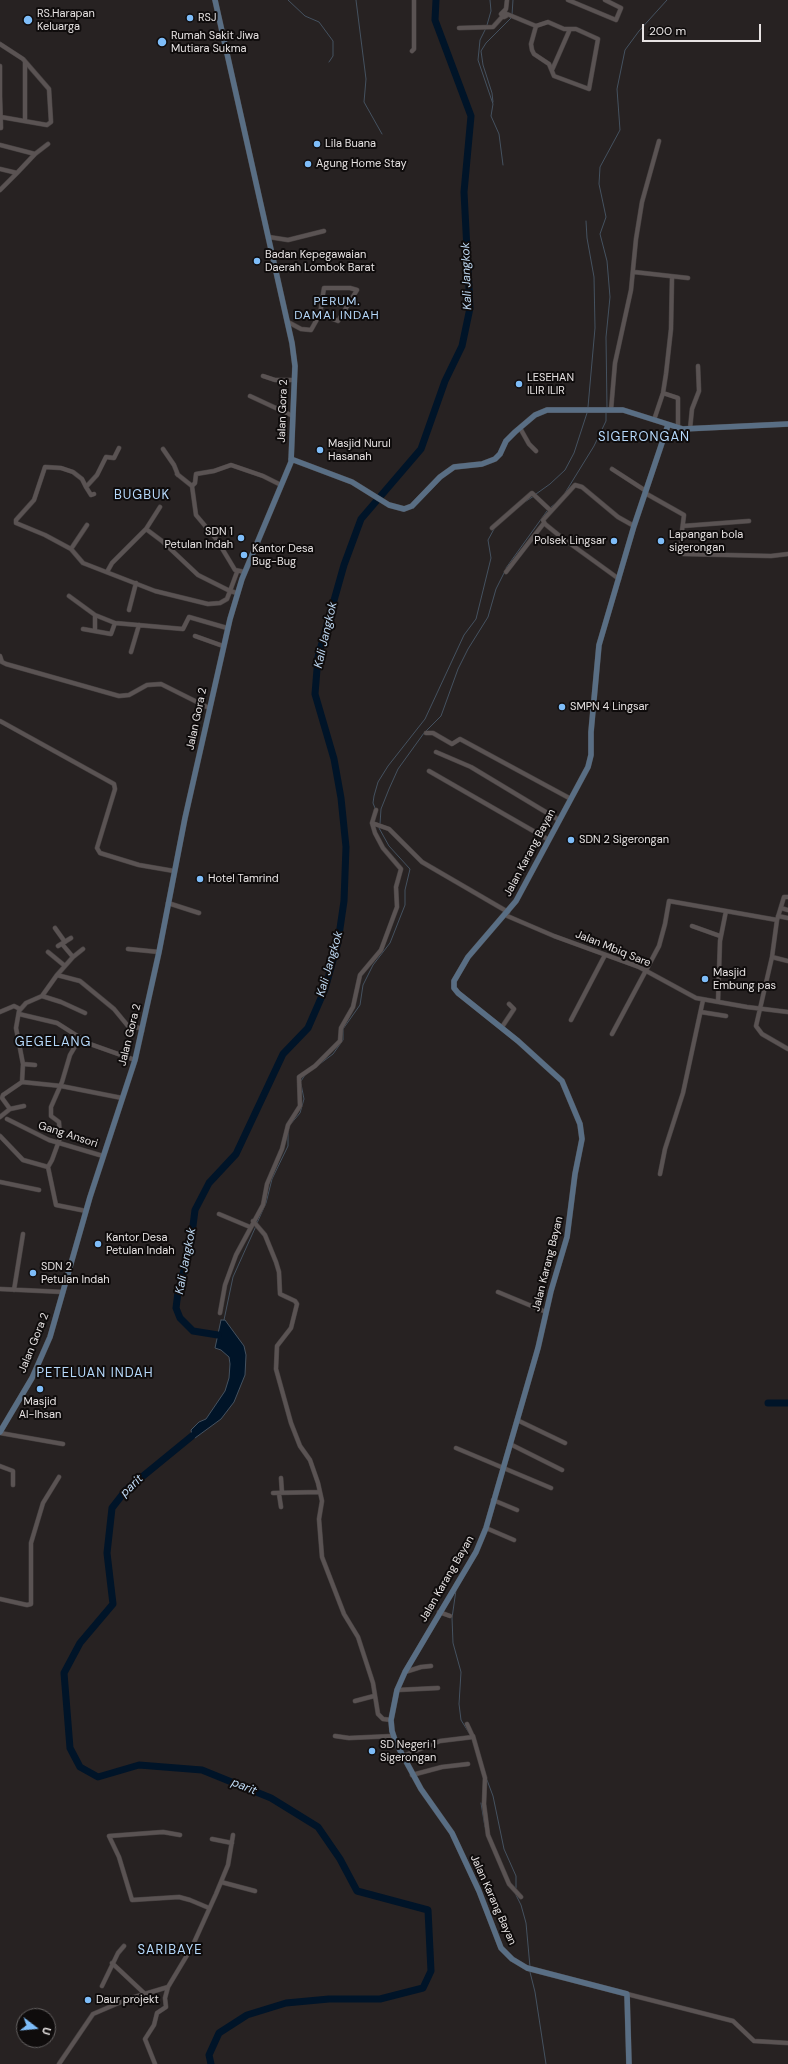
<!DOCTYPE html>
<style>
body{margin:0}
#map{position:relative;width:788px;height:2064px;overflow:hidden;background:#272222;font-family:"DM Sans",sans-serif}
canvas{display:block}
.north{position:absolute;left:16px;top:2008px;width:40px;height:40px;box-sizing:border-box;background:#0f0c0c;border:1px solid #656262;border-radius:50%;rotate:106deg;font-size:11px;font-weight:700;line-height:16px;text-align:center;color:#e7e3e3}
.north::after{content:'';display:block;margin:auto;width:14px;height:18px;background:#7ebdf9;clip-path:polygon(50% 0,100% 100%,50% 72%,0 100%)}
.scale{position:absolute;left:642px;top:24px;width:119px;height:18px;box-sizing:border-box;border:2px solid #e7e3e3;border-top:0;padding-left:5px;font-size:12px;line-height:14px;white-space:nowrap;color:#e7e3e3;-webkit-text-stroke:3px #0f0c0c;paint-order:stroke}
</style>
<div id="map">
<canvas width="788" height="2064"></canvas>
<div class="north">U</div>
<div class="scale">200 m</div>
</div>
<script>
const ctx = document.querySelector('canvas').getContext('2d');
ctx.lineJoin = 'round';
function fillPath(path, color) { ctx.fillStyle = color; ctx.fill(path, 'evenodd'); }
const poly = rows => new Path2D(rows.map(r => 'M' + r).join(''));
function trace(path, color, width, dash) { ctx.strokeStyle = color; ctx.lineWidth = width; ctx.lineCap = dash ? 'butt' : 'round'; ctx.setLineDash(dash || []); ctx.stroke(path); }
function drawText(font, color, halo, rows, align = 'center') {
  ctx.font = font + ' "DM Sans",sans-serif'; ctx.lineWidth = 4; ctx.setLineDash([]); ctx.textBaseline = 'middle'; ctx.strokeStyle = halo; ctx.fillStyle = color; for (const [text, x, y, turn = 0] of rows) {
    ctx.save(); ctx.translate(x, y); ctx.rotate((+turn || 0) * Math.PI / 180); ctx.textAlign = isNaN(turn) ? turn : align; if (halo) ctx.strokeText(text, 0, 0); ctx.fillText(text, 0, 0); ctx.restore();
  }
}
const water = poly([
 [221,1320,225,1320,244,1346,246,1355,245,1375,234,1402,221,1419,195,1438,192,1436,191,1430,199,1422,206,1419,225,1391,229,1378,230,1364,229,1357,221,1350,215,1348,221,1320]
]);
fillPath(water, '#001428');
trace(water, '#455260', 1);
trace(poly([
 [288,0,305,16,319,22,333,41,333,56,329,62],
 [356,0,366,79,364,102,382,134],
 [512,15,513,0],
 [487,25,491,11,490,0],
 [486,28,480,40,478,60,493,104,491,116,499,134,503,165],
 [493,102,492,93,483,65,481,51,486,43,511,18],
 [586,221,587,238,594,277,595,328,588,407],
 [607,408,606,337,610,297,607,261,600,234,606,217,599,184,600,167,620,130,617,89,625,50,639,31,667,0],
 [565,493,594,446,606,421,606,413],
 [536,494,550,484,565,470,574,453,587,413],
 [523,503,534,496],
 [550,508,555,504],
 [506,568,547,511],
 [426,731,441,716,458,669,468,649,488,617,496,589,504,573],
 [375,808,373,803,374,796,378,782,388,766,425,719,464,635,476,619,491,558,488,540,494,529],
 [380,824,381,809,389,789,398,769,424,733],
 [301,1081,305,1075,333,1054,343,1040,343,1029,360,1005,363,985,373,965,390,943,405,905,405,890,410,869,389,846,379,828],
 [289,1126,300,1113,304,1099,301,1084],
 [257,1223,266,1203,272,1179,288,1146,288,1131],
 [224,1320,233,1277,256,1226],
 [456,1590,452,1618,453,1643,461,1672,459,1704,461,1720,471,1736],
 [487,1780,493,1796,504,1849,516,1876,516,1888],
 [481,1803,485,1827],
 [515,1893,521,1905,526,1923,530,1967],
 [530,1972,535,1992,546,2064]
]), '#455260', 1);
trace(poly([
 [218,1335,193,1331,180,1318,176,1308,178,1292,190,1249,195,1210,209,1183,236,1154,283,1054,308,1028,325,989,338,942,344,901,346,847,341,798,334,759,315,694,318,657,344,565,361,519,421,449,445,381,462,346,470,308,464,192,471,116,435,20,436,0],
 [768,1403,788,1403],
 [192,1436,126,1490,112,1508,107,1553,113,1604,80,1643,64,1673,70,1748,80,1767,98,1777,139,1765,202,1770,271,1798,318,1827,340,1859,357,1891,428,1910,431,1971,423,1988,380,1999,329,1999,286,2003,247,2015,219,2033,209,2055,211,2064]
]), '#001428', 7);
const street = poly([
 [568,0,616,20,621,8,605,0],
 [505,12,506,16,504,17,501,14,506,9,507,0],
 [507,14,536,26,531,44,532,50,534,54,549,64,554,76,589,89,598,39,576,29,564,29,548,22,536,26],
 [459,28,493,27,502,17],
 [0,44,23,59,49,89,51,122,47,125,1,117],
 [412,51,414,49,414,0],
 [0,66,0,96],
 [552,70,570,29],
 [0,96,1,128],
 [25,121,25,62],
 [0,145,35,154,17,173],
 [35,154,48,144],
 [0,169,17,173,0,190],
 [269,237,288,240,324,231],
 [634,272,688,278],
 [322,304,348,304],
 [288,322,301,329,311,330,320,314,324,288,350,288,357,290,338,321,320,314],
 [263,376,275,380,294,380],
 [663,393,678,398,678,428],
 [250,396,293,416],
 [611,410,615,363,631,290,636,239,642,202,659,141],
 [654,420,663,393,666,374,671,329,672,277],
 [520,428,529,444,536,451],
 [690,429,692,409,699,391,698,366],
 [119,448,114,458,106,457,97,475,86,487,82,479,73,472,61,468,45,467,34,500,16,520,16,523,45,535,71,549,83,563,155,591,208,604,220,603,227,599,230,591,198,575,162,541,146,529],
 [163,449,174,465,178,475],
 [612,469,646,491],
 [177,474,192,486],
 [86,487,91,495,94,494],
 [645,493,684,515,681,539,683,554,771,556,788,554],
 [683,526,749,521],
 [492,528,532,493,550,510],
 [71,549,87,525],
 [107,572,112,563,146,529,160,507],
 [237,572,230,591,237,593],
 [245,572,235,570,217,540,196,515,192,486,195,483,196,474,214,471,231,465,263,476,281,485],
 [506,572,544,523],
 [619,579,561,537,545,524,543,520,575,485,582,487,618,517,634,526],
 [69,596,95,615,115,623,183,629,189,617,227,628],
 [129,610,136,583],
 [83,629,111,634,115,623],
 [95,630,95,615],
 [195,636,223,646],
 [131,652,139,625],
 [0,656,2,662,6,664,119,696,129,695,147,685,161,684,209,708],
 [0,721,114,784,115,789,97,848,100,853,139,865,174,871],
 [426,733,433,733,452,744,460,739,571,799],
 [436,752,471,767,559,820],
 [429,771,549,840],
 [372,823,389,829,422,862,508,912],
 [168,903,199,913],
 [781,908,788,910],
 [505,915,554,936,639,967,696,998,747,1007,788,1012],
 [778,916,788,918],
 [692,926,720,936],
 [55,928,65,942],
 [58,946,71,938],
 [128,949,159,952],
 [48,952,65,966],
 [73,957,83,949],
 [772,957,777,920,784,897,788,897],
 [788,961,772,957,756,1026,762,1034,788,1049],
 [57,975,73,957,62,944],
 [42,996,61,1002,85,1013],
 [718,1002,720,941,726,911,777,920],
 [0,1012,14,1006,20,1009],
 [701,1012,726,1016],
 [19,1014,57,1023,90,1044,135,1060],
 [571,1020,605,955],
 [502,1027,514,1009,509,1004],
 [612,1034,659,946,665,924,669,901,726,911],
 [80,1038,70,1055,62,1082,51,1107,51,1116,59,1122,60,1138,52,1160,48,1167,56,1205,86,1211],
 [23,1064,35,1065],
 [22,1082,23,1064,16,1028,19,1011,26,1003,42,996,57,975,80,981,114,1009,128,1026,140,1028,142,1031],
 [10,1109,24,1106],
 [0,1117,10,1109,2,1098,3,1095,22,1082,61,1086,122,1098],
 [7,1119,49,1140,103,1156],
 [0,1136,23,1160,48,1167],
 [660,1174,665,1149,683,1093,703,1000],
 [0,1182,39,1190],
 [219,1214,250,1227],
 [253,1221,265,1235,276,1262,279,1272,280,1294,295,1301,297,1304,291,1328,277,1346,276,1369,291,1423,300,1446,310,1460,318,1483,322,1501,319,1519,322,1557,344,1614,358,1637,373,1683,378,1714,383,1719,391,1720],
 [0,1289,63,1292],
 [14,1290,23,1234],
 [498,1292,546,1312],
 [220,1313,225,1285,236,1255,263,1205,267,1184,282,1149,288,1125,300,1106,299,1077,315,1066,340,1041,341,1028,353,1007,360,975,381,950,397,907,396,887,401,869,383,848,375,833,372,823,376,810],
 [517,1420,565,1443],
 [0,1433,63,1444],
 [510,1444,562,1470],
 [456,1448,551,1488],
 [0,1466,13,1471,13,1485],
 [281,1478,282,1493],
 [273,1493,320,1492],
 [279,1494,281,1507],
 [493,1500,517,1510],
 [486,1528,514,1540],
 [0,1599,27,1605,31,1604,31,1543,43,1503,59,1477],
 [439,1612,450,1616],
 [405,1672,421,1667,431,1666],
 [397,1690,438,1688],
 [355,1701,374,1696],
 [335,1736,349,1738,393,1736],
 [473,1736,485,1778,484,1804,488,1835,509,1884,521,1897],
 [403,1756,440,1741,473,1737,467,1724],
 [412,1775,442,1767,468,1764],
 [180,1835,163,1832,109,1836,119,1857,132,1900,179,1897,190,1900,209,1908],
 [212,1839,232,1843],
 [221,1882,255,1891],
 [112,1963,145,1994],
 [102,1986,118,1953,124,1946],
 [168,1987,192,1947,216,1894,228,1865,233,1835],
 [627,1994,733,2021,754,2041,788,2043],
 [59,2064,93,2014,128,1999,168,1987,165,1998,166,2007,157,2013,154,2025,145,2039,155,2064]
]);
const secondary = poly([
 [291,459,352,482,389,505,404,509,412,506,440,477,454,467,482,464,495,459,500,454,506,441,515,432,535,415,547,410,623,410,683,429,788,424],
 [0,1432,32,1378,50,1337,90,1197,135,1060,159,952,185,818,230,619,242,579,291,462,295,366,292,343,215,0],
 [629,2064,627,1994,527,1968,512,1959,501,1948,479,1891,452,1833,421,1789,396,1743,392,1731,391,1720,397,1690,405,1672,476,1552,486,1528,538,1348,551,1291,567,1237,575,1174,582,1139,580,1124,562,1081,518,1041,458,993,454,988,454,981,468,957,516,901,588,767,591,755,591,732,599,645,634,526,668,425]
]);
trace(street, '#443f3f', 5);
trace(secondary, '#443f3f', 6);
trace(street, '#5a5353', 4);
trace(secondary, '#596e84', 5.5);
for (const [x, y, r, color] of [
 [190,18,4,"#7ebdf9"],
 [28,20,5,"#7ebdf9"],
 [162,42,5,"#7ebdf9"],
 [317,144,4,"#7ebdf9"],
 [308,164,4,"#7ebdf9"],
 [257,261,4,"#7ebdf9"],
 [519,384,4,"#7ebdf9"],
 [320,450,4,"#7ebdf9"],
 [241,538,4,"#7ebdf9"],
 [614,541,4,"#7ebdf9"],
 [661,541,4,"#7ebdf9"],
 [244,555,4,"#7ebdf9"],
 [562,707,4,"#7ebdf9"],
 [571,840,4,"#7ebdf9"],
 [200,879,4,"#7ebdf9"],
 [705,979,4,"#7ebdf9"],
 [98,1244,4,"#7ebdf9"],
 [33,1273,4,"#7ebdf9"],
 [40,1389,4,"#7ebdf9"],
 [372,1751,4,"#7ebdf9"],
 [88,2000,4,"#7ebdf9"]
]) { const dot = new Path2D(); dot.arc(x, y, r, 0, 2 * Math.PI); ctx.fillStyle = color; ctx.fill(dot); trace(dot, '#0f0c0c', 1.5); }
drawText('11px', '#e7e3e3', '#0f0c0c', [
 ["RS.Harapan",37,14],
 ["Keluarga",37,27],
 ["RSJ",198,18],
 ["Rumah Sakit Jiwa",171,36],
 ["Mutiara Sukma",171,49],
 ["Lila Buana",325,144],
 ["Agung Home Stay",316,164],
 ["Badan Kepegawaian",265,255],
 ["Daerah Lombok Barat",265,268],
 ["LESEHAN",527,378],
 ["ILIR ILIR",527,391],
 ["Masjid Nurul",328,444],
 ["Hasanah",328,457],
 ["SDN 1",233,532,"right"],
 ["Petulan Indah",233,545,"right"],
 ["Lapangan bola",669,535],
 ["sigerongan",669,548],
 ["Polsek Lingsar",606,541,"right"],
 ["Kantor Desa",252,549],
 ["Bug-Bug",252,562],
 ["SMPN 4 Lingsar",570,707],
 ["SDN 2 Sigerongan",579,840],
 ["Hotel Tamrind",208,879],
 ["Masjid",713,973],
 ["Embung pas",713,986],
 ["Kantor Desa",106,1238],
 ["Petulan Indah",106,1251],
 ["SDN 2",41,1267],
 ["Petulan Indah",41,1280],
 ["Masjid",40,1402,"center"],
 ["Al-Ihsan",40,1415,"center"],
 ["SD Negeri 1",380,1745],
 ["Sigerongan",380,1758],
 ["Daur projekt",96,2000]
], 'left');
drawText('11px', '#e7e3e3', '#0f0c0c', [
 ["Jalan Gora 2",283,411,-88],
 ["Jalan Gora 2",197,719,-78],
 ["Jalan Karang Bayan",530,853,-62],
 ["Jalan Mbiq Sare",613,949,22],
 ["Jalan Gora 2",130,1035,-76],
 ["Gang Ansori",68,1135,18],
 ["Jalan Karang Bayan",548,1264,-76],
 ["Jalan Gora 2",34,1343,-68],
 ["Jalan Karang Bayan",447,1579,-60],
 ["Jalan Karang Bayan",493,1900,66]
]);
drawText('italic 12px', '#bed8f2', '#0f0c0c', [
 ["Kali Jangkok",467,276,-92],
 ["Kali Jangkok",326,635,-77],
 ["Kali Jangkok",330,964,-74],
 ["Kali Jangkok",186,1261,-79],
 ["parit",132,1486,-44],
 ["parit",244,1787,22]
]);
ctx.letterSpacing = '1px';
drawText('12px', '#b6d9fb', '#0f0c0c', [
 ["PERUM.",337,302],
 ["DAMAI INDAH",337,316]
]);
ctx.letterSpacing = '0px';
ctx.letterSpacing = '1px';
drawText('13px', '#b6d9fb', '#0f0c0c', [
 ["SIGERONGAN",644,438],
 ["BUGBUK",142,496],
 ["GEGELANG",53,1043],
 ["PETELUAN INDAH",95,1374],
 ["SARIBAYE",170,1951]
]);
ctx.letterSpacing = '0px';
</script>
